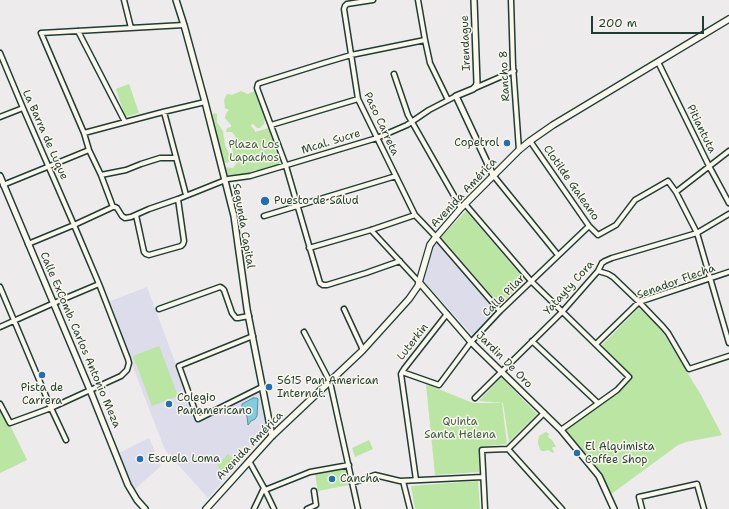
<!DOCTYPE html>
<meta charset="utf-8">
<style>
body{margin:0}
#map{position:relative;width:729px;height:509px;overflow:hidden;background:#edebec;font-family:"Shantell Sans",sans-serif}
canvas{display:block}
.scale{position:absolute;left:591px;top:16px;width:113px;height:18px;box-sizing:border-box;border:2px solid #1f3d34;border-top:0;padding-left:5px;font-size:12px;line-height:14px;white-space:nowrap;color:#1f3d34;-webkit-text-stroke:3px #fbf7ec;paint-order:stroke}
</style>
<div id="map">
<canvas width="729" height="509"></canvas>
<div class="scale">200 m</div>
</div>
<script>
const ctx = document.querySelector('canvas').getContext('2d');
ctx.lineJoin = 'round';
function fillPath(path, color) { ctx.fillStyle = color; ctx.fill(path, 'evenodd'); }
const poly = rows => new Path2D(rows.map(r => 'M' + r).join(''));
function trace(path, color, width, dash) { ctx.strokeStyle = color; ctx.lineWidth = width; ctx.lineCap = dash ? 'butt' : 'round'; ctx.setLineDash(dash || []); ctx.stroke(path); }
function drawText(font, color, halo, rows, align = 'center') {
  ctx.font = font + ' "Shantell Sans",sans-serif'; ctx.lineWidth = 3; ctx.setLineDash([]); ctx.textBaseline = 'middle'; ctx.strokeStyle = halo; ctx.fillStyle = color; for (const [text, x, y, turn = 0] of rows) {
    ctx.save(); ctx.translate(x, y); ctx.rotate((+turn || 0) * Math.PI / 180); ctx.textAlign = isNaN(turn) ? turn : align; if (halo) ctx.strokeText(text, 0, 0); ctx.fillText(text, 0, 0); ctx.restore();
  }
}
fillPath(poly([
 [438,243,496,311,472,335,423,280,433,247],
 [147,287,197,421,259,390,268,431,208,498,165,450,108,302],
 [149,438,161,466,134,490,119,453]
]), '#dcdceb');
fillPath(poly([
 [129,84,139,113,125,117,116,89],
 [241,91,248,94,255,91,257,91,261,100,265,101,267,107,263,113,265,118,264,124,260,128,257,128,253,124,252,124,251,126,254,129,255,132,269,128,271,137,273,138,276,140,275,144,274,145,275,151,278,151,281,160,278,166,263,170,255,170,248,173,240,175,239,173,238,176,233,175,229,176,227,175,224,168,225,167,233,168,236,164,235,161,232,155,232,154,233,152,230,140,235,138,235,136,232,132,227,132,226,131,227,128,231,127,231,125,225,118,226,113,229,110,225,108,224,100,227,94,229,94,232,95],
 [214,113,217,114,217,122,223,131,225,145,230,155,231,160,227,163,223,162,218,147,217,135,213,124,212,116],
 [466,211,525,280,500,305,441,237],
 [639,308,656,324,665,336,701,395,722,435,686,442,678,445,610,495,603,476,564,430,633,378,602,345],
 [159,346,178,396,152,406,133,356],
 [501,377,537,414,509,442,503,403,479,401],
 [426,384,473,403,502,403,507,444,487,446,482,447,480,450,479,472,435,475],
 [0,405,27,460,0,473],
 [546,432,549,434,548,437,552,440,555,445,556,446,555,447,553,447,552,448,554,452,553,453,548,450,544,451,541,451,539,447,538,442,539,436],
 [369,440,373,449,355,457,352,448],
 [228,454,236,461,225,474,217,466],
 [346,467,349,485,318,491,315,473],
 [478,481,480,509,415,509,411,486]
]), '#bbe5a2');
const water = poly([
 [253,398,257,398,258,399,257,416,255,419,251,421,248,425,247,416,242,410,242,404,253,398]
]);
fillPath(water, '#80cedd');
trace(water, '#599499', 1);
const minor = poly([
 [124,0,131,28],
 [373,0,347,4,345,6,344,9,358,99,415,215,436,237,500,311],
 [418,0,425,40,430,63,448,100],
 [511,0,513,66,519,150],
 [78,31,125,122],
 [0,53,23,108,74,225,99,284,128,359,129,363,127,370,121,376,51,408,10,423,0,404],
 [658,62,709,166,729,203],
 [394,74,408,115,461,208],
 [475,88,514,71],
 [164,112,186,195],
 [0,117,23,108],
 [271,125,358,99],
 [84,133,163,112,205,102],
 [530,141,589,226,598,235,616,225,635,200,668,181,676,192,697,233,729,343],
 [101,175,126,170,141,164,160,158,176,158],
 [493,175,558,255],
 [3,185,89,150],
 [676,192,729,151],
 [465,204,531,281,629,377,617,390,561,430],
 [113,207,101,175,89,150,84,133,41,33,184,25],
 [136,215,144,252,146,254,149,255,181,246,183,244,184,241,178,199],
 [264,216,396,176],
 [371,230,419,282],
 [28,244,74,225,113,207,115,207,117,208,122,216,125,218,131,217,149,209,178,199,228,179,250,176,377,138,407,125,429,110,456,96],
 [309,248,371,230,415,215],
 [400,261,366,273,327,285,323,285,320,283,286,166,257,88,258,84,260,83,324,63,351,55,425,40],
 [598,271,608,274,613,277,639,302,663,327,668,333,689,369,729,356],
 [0,287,51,408,66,440],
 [159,309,220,287,222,288,224,290,232,313,236,318,238,318,249,316],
 [344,309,363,350],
 [0,327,54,303,99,284],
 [304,332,330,382,358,509],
 [253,336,179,366,198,419,262,387],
 [532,341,598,403],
 [596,344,639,302,729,272],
 [402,372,439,385,471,342,500,311,589,226],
 [475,398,562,312,598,271,602,263,605,261,612,258,697,233,729,214],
 [508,449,562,509],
 [249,461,264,488,274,509],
 [416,480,401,374,404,369,447,314],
 [403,481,410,509],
 [352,483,375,475,400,481,483,477],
 [265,490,310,472,349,465],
 [254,509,264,488],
 [307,509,316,505,314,491],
 [485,509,482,450,508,449,544,413],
 [642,509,639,497,697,484,704,509]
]);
const tertiary = poly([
 [176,0,184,25,205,102,234,216,247,309,272,436],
 [474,0,477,83,476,86,473,89,456,96,493,175],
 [0,176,90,390,128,485,137,500,145,509],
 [419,282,471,342,561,430,599,476,614,509]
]);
const secondary = poly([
 [206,509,272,436,362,351,409,299,418,286,430,245,436,237,461,208,519,150,530,141,553,125,729,19]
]);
trace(minor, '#1f3d34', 7);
trace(tertiary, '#1f3d34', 8);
trace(secondary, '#1f3d34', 8);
trace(minor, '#fbf7ec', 4);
trace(tertiary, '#fbf7ec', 5);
trace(secondary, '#fbf7ec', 5.5);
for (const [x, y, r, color] of [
 [507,143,4,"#1f6fb2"],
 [265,201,5,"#1f6fb2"],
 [42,375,4,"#1f6fb2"],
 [269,387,4,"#1f6fb2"],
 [169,404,4,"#1f6fb2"],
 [577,453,4,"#1f6fb2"],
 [140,459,4,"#1f6fb2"],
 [332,479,4,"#1f6fb2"]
]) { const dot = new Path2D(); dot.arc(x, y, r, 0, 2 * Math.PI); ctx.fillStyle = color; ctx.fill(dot); trace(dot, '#fbf7ec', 1.5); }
drawText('11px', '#1f3d34', '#fbf7ec', [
 ["Irendague",466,43,-92],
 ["Rancho 8",505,76,-93],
 ["Paso Carreta",381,124,65],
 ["Pitiantuta",701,129,64],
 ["La Barra de Luque",45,135,66],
 ["Mcal. Sucre",331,142,-17],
 ["Clotilde Galeano",571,183,55],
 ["Avenida América",464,193,-47],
 ["Segunda Capital",243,226,80],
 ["Senador Flecha",676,282,-20],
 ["Yatayty Cora",569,288,-48],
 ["Calle Pilar",504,296,-45],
 ["Calle ExComb. Carlos Antonio Meza",80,340,67],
 ["Luterkin",413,342,-52],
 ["Jardin De Oro",504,360,45],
 ["Avenida América",250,446,-46]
]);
drawText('11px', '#1f3d34', '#fbf7ec', [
 ["Copetrol",499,143,"right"],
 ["Puesto de Salud",274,201],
 ["5615 Pan American",277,381],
 ["Internat.",277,394],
 ["Pista de",42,388,"center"],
 ["Carrera",42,401,"center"],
 ["Colegio",177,398],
 ["Panamericano",177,411],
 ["El Alquimista",585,447],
 ["Coffee Shop",585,460],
 ["Escuela Loma",148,459],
 ["Cancha",340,479]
], 'left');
drawText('11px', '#3e5f4a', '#fbf7ec', [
 ["Plaza Los",254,145],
 ["Lapachos",254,158],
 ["Quinta",460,422],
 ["Santa Helena",460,435]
]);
</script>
